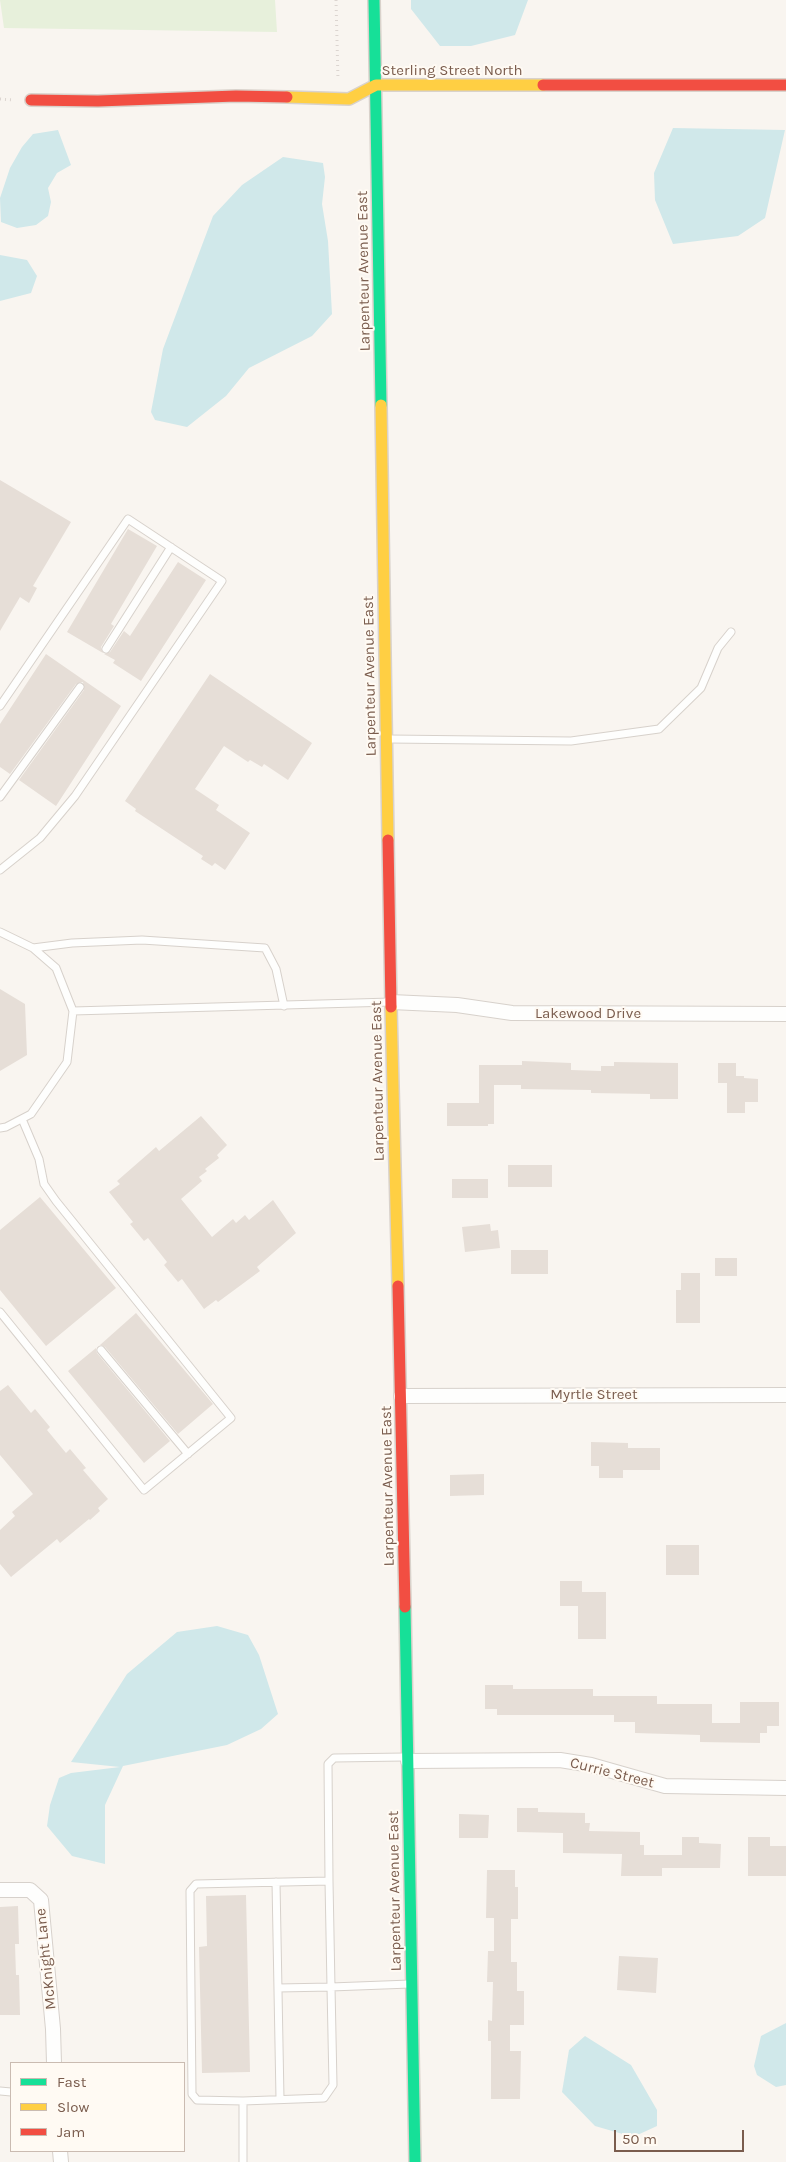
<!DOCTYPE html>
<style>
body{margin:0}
#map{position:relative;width:786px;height:2162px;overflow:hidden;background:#f9f5f0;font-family:Karla,sans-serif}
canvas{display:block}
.legend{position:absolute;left:10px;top:2062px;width:175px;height:90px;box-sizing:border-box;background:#fffaf3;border:1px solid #cabbb1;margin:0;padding:6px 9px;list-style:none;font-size:15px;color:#7a5c4d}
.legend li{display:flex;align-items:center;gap:10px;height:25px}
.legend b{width:25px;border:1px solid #cabbb1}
.scale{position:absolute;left:614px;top:2130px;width:130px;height:22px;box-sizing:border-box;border:2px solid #7a5c4d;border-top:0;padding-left:6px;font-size:15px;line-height:18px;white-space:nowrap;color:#7a5c4d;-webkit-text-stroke:4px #fffaf3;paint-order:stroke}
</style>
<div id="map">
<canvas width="786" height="2162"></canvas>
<ul class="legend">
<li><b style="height:6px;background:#16e098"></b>Fast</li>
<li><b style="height:6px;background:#ffcf43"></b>Slow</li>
<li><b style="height:6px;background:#f24e42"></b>Jam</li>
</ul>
<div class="scale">50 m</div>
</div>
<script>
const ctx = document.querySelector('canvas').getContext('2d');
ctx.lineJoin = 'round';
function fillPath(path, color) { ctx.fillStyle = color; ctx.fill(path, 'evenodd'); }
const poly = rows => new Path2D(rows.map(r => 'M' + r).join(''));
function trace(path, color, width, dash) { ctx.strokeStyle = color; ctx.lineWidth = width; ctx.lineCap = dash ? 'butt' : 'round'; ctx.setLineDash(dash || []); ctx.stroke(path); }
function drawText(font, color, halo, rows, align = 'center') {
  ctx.font = font + ' Karla,sans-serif'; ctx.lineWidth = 4; ctx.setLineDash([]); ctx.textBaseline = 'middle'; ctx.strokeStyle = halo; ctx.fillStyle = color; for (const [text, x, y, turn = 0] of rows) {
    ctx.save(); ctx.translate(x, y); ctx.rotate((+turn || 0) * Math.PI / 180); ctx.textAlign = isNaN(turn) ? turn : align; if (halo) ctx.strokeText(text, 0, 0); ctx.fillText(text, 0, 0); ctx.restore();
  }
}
fillPath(poly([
 [0,0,275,0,277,32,4,28]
]), '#e7f0db');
fillPath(poly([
 [411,0,528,0,515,35,471,46,440,46,411,9],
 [673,128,785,130,765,218,738,236,673,244,655,200,654,173],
 [58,130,71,165,57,173,48,188,51,202,48,216,36,225,17,228,1,222,0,198,10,168,22,147,33,134],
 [283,157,323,163,325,177,322,204,328,241,332,314,312,336,249,368,226,396,187,427,155,420,151,412,163,349,213,216,242,185],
 [0,255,27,260,37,276,31,293,0,301],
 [217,1626,248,1635,259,1655,278,1714,261,1729,227,1745,123,1766,105,1805,105,1864,72,1856,47,1826,50,1805,59,1778,71,1773,120,1767,71,1762,127,1674,177,1632],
 [786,2023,786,2085,776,2087,757,2075,754,2066,761,2036],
 [585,2036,631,2065,657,2110,657,2126,633,2137,595,2126,562,2092,569,2050]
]), '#d0e8ea');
fillPath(poly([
 [0,480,71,522,33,586,37,588,29,603,20,597,0,631],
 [128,529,157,546,111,624,114,626,101,647,103,653,67,632],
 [178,562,206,580,141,681,113,663,115,660,104,654,110,652,124,631,130,636],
 [46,654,121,706,56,806,19,780,84,690,83,682,76,684,10,774,0,767,0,724],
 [210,674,312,743,288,780,264,764,262,767,250,760,248,762,224,746,195,789,219,805,216,810,250,833,225,870,215,863,212,866,201,859,203,856,135,811,136,809,125,801],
 [0,989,25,1004,27,1055,0,1071],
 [522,1061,571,1063,571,1070,601,1071,601,1066,614,1066,614,1062,678,1063,678,1099,650,1099,650,1094,591,1093,591,1090,521,1089,521,1085,494,1085,494,1124,488,1124,488,1126,447,1126,447,1103,479,1103,479,1065,522,1065],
 [718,1063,736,1063,736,1076,744,1076,744,1078,758,1079,758,1102,745,1102,745,1113,727,1113,727,1083,718,1083],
 [201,1116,227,1145,217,1155,219,1158,205,1169,207,1171,199,1177,202,1181,181,1199,212,1237,233,1219,236,1223,245,1215,249,1220,273,1200,296,1233,257,1267,260,1271,218,1302,216,1300,204,1309,182,1279,178,1282,164,1265,167,1262,148,1238,144,1241,130,1224,133,1222,109,1192,120,1184,117,1181,156,1147,159,1151],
 [508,1165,552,1165,552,1187,508,1187],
 [452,1179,488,1179,488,1198,452,1198],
 [40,1197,116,1288,46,1346,0,1290,0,1230],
 [490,1224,491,1231,498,1230,500,1248,465,1252,462,1227],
 [511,1250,548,1250,548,1274,511,1274],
 [715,1258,737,1258,737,1276,715,1276],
 [681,1273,700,1273,700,1323,676,1323,676,1290,681,1290],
 [136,1313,213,1404,178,1434,105,1347,100,1345],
 [96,1348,97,1353,170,1441,144,1463,68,1371],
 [8,1385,31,1413,35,1409,50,1427,47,1430,66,1453,70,1449,86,1468,83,1470,108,1499,98,1508,100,1511,90,1520,89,1519,60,1543,57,1539,11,1577,0,1564,0,1530,15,1516,12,1512,33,1494,0,1455,0,1391],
 [591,1442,628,1443,628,1448,660,1448,660,1470,623,1470,623,1478,599,1478,599,1466,591,1466],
 [484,1474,484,1495,450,1496,450,1475],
 [666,1545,699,1545,699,1575,666,1575],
 [560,1581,582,1581,582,1592,606,1592,606,1639,578,1639,578,1606,560,1606],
 [485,1685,513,1685,513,1689,593,1689,593,1696,657,1696,657,1704,712,1704,712,1723,740,1723,740,1702,779,1702,779,1726,767,1726,767,1733,760,1733,760,1743,700,1742,700,1735,635,1733,635,1722,614,1722,614,1715,497,1715,497,1709,485,1709],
 [517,1808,538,1808,538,1812,585,1813,585,1823,590,1823,589,1831,640,1832,640,1845,644,1845,644,1855,682,1855,682,1837,699,1837,699,1843,721,1844,720,1868,662,1868,662,1876,621,1876,622,1854,563,1853,563,1833,517,1832],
 [459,1814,489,1815,488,1838,459,1838],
 [748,1837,770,1837,770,1846,786,1846,786,1876,748,1876],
 [487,1870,515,1870,515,1887,518,1887,518,1919,511,1919,511,1962,517,1962,517,1991,524,1991,524,2025,510,2025,510,2051,521,2051,520,2099,491,2099,491,2041,488,2041,488,2020,492,2021,493,1982,487,1982,488,1951,494,1951,494,1918,486,1918],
 [246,1895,250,2072,202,2073,199,1947,207,1946,206,1896],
 [18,1906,19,1944,15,1944,16,1975,19,1975,20,2015,0,2015,0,1907],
 [619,1956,658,1958,656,1993,617,1990]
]), '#e6ded7');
const lane = poly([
 [106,649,171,547],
 [0,706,128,519,222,581,75,796,40,838,0,870],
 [389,739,571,741,659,729,701,688,718,648,731,632],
 [0,797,80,687],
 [0,932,33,948,72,943,142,940,265,948,276,969,284,1006],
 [33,948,56,968,73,1011],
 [0,1128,6,1127,31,1114,67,1062,73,1011,391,1002],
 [0,1312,144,1490,231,1418,56,1201,44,1184,39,1159,22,1119],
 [101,1350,188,1454],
 [329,1881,328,1764,334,1758,405,1757],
 [276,1882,280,2099],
 [0,2091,11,2092],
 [243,2101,197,2100,192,2094,190,1891,196,1884,329,1881,331,1987,278,1988],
 [243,2162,243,2101,324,2098,333,2085,331,1987,410,1984]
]);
const street = poly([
 [391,1002,457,1005,512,1013,786,1014],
 [401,1396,786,1395],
 [408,1761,560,1760,591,1765,665,1786,786,1788],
 [0,1890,30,1890,41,1900,53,2029,54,2063],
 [60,2151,61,2162]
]);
const fast = poly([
 [374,0,381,405],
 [405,1607,415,2162]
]);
const slow = poly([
 [287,97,349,99,376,85,543,85],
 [381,405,388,840],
 [391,1007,398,1286]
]);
const jam = poly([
 [543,85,786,85],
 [31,100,98,101,236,96,287,97],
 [388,840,391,1007],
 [398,1286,405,1607]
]);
trace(lane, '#d7d1cb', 9);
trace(street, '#d7d1cb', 16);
trace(fast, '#d9d2cb', 14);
trace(slow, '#d9d2cb', 14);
trace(jam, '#d9d2cb', 14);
trace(poly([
 [336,0,338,80],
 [0,99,13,100]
]), '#dcd5d0', 3, [1, 4]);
trace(lane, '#fefefd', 7);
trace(street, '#fefefd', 14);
trace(fast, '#16e098', 11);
trace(slow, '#ffcf43', 11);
trace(jam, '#f24e42', 11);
drawText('15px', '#7a5c4d', '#fffaf3', [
 ["Sterling Street North",452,71],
 ["Larpenteur Avenue East",364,271,-91],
 ["Larpenteur Avenue East",370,676,-91],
 ["Lakewood Drive",588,1014],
 ["Larpenteur Avenue East",378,1081,-91],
 ["Myrtle Street",594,1395],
 ["Larpenteur Avenue East",388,1486,-91],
 ["Currie Street",612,1773,14],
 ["Larpenteur Avenue East",395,1891,-91],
 ["McKnight Lane",46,1959,-96]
]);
</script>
